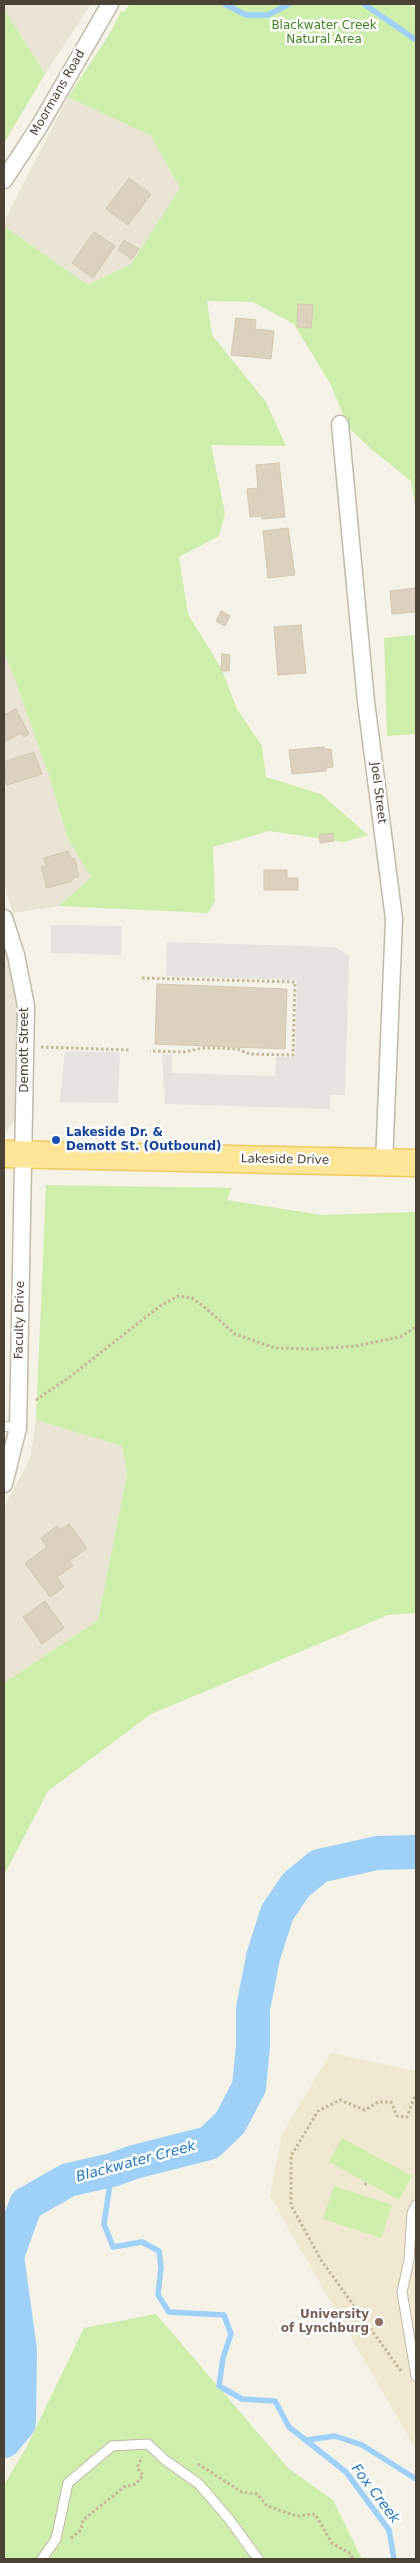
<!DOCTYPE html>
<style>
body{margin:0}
#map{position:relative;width:420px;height:2563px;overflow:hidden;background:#f5f2e7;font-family:"DejaVu Sans",sans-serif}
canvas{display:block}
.frame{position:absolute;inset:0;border:5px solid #494235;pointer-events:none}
</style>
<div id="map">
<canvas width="420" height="2563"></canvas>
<div class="frame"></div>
</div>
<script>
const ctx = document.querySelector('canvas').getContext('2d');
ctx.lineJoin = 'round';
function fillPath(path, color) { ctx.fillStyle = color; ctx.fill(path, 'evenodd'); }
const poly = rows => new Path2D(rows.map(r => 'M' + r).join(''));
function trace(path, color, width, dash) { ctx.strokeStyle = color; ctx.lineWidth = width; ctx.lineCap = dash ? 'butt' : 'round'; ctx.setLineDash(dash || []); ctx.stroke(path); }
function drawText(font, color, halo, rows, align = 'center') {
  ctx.font = font + ' "DejaVu Sans",sans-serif'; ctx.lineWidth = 5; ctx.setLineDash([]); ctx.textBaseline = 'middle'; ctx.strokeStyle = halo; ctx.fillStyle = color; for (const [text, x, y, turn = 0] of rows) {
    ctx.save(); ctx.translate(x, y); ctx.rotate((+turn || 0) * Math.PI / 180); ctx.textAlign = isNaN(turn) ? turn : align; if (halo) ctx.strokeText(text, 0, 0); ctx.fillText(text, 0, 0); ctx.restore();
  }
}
fillPath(poly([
 [4,4,91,4,45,74,4,9],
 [68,97,151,136,180,188,131,264,88,285,4,226,4,222],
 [4,650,49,775,67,837,92,877,59,906,13,913,4,884],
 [4,941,17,998,17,1115,4,1136],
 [36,1420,122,1446,127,1474,98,1620,4,1683,4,1507,30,1459]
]), '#eae4d5');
fillPath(poly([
 [331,2053,416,2071,416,2450,270,2196,282,2134]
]), '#f0e8d0');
fillPath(poly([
 [130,4,407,4,416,8,416,510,411,481,371,449,348,427,331,385,294,324,253,302,207,301,212,335,266,402,286,446,211,445,225,513,219,536,179,557,188,614,221,668,237,709,262,746,266,777,321,794,368,835,344,842,269,831,213,847,215,901,208,913,59,906,91,877,67,837,49,775,4,650,4,226,88,285,131,264,180,188,151,136,68,97,109,35,121,11,124,12],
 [4,9,45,74,4,143],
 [416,635,416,734,387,736,384,638],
 [46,1185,232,1188,227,1200,321,1215,416,1212,416,1613,388,1615,151,1714,48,1791,4,1875,4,1683,98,1620,127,1474,122,1446,36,1420],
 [342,2138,412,2176,399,2200,329,2162],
 [334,2186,392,2205,381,2238,323,2219],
 [156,2314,289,2469,333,2500,362,2559,4,2559,4,2485,27,2446,84,2328]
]), '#ceeeac');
fillPath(poly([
 [51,925,122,926,121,955,51,953],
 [167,942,335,947,349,956,345,1095,330,1095,330,1109,165,1104,162,1054,172,1055,172,1073,275,1076,276,1057,295,1057,297,980,166,976],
 [65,1051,120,1052,118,1103,60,1102]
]), '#e6e4e0');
trace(poly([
 [225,4,246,15,268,15,289,4],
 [364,4,416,40],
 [112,2170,104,2224,113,2247,142,2242,159,2251,161,2267,158,2295,169,2312,224,2315,231,2334,223,2358,219,2386,242,2399,275,2401,289,2427,346,2472,389,2530,394,2559],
 [307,2440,335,2436,362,2445,416,2479]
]), '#9ed0f8', 5.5);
trace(poly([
 [4,2441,19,2423,20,2350,7,2256,26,2204,68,2180,112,2170,134,2162,209,2143,230,2123,249,2087,253,2046,253,2009,263,1957,277,1913,296,1885,319,1866,377,1853,416,1852]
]), '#9ed0f8', 34);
const building = poly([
 [129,178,151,194,128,225,106,209,129,178],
 [94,232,115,246,93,278,72,263,94,232],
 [124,240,139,249,132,259,118,250,124,240],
 [298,304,313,305,311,328,297,327,298,304],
 [236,318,256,320,255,329,274,331,271,359,231,355,236,318],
 [279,463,285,517,262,519,261,516,250,517,247,489,258,488,256,465,279,463],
 [288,528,295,575,268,578,263,531,288,528],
 [416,588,416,612,392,614,390,591,416,588],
 [221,611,230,616,225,626,216,621,221,611],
 [301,625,306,673,278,675,274,627,301,625],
 [222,654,230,655,229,671,221,671,222,654],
 [16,709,29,734,24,737,21,733,4,742,4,715,16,709],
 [324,747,324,749,331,749,333,767,326,768,326,771,292,774,289,750,324,747],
 [34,752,42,774,7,785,4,774,4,762,34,752],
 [333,833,334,841,320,843,319,835,333,833],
 [68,851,71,859,74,858,79,876,72,879,72,881,47,888,41,867,46,866,44,858,68,851],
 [264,870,287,870,287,878,298,878,298,890,264,890,264,870],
 [157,984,287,989,285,1049,155,1044,157,984],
 [69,1524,87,1548,69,1561,73,1566,57,1577,64,1587,50,1597,25,1563,47,1547,41,1538,57,1526,60,1530,69,1524],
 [45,1601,64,1628,42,1644,23,1617,45,1601]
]);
fillPath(building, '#dbd1be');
trace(building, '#d4c6ae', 1);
const lane = poly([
 [4,1426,18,1428],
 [416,2205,412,2213,409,2260,402,2292,416,2376],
 [42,2559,56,2539,68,2483,112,2446,148,2444,165,2460,199,2484,229,2519,258,2559]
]);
const street = poly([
 [4,180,40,125,110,4],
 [340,424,366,702,394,919,384,1163],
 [4,918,16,955,26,1006,18,1428,4,1484]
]);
const primary = poly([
 [4,1154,416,1163]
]);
trace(lane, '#c2baa9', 11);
trace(street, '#c2baa9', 19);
trace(primary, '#f0c95b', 29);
trace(poly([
 [142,978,295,982,293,1055,250,1054,237,1049,221,1048,203,1048,184,1052,150,1051],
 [41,1047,129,1050],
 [36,1400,71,1376,160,1306,178,1296,192,1298,203,1306,235,1334,275,1348,315,1349,356,1346,400,1337,416,1327],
 [365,2185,367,2182],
 [401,2371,321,2260,291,2205,291,2156,318,2111,340,2100,365,2110,378,2102,391,2102,397,2116,407,2117,414,2098,416,2097],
 [198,2464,242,2492,257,2494,267,2506,297,2516,315,2514,332,2543,351,2554,353,2559],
 [71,2538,81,2530,83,2520,124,2487,136,2484,143,2475,137,2468,142,2457]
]), '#c5b798', 3, [2.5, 2.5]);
trace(lane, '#fff', 9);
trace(street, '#fff', 16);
trace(primary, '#ffe597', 26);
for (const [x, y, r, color] of [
 [56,1140,5,"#1a4fb4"],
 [379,2322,5,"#8d6e63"]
]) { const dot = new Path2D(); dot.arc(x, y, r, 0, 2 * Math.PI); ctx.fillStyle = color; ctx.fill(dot); trace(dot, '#fff', 2); }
drawText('12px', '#438222', '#fff', [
 ["Blackwater Creek",324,26],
 ["Natural Area",324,40]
]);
drawText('12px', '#494235', '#fff', [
 ["Moormans Road",58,93,-60],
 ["Joel Street",378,793,83],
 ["Demott Street",25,1050,-90],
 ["Lakeside Drive",285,1160,1],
 ["Faculty Drive",20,1320,-89]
]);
drawText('bold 12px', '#164399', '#fff', [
 ["Lakeside Dr. &",66,1133],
 ["Demott St. (Outbound)",66,1147]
], 'left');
drawText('bold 12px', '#785e54', '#fff', [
 ["University",369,2315],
 ["of Lynchburg",369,2329]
], 'right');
drawText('italic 14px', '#2278c1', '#fff', [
 ["Blackwater Creek",136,2162,-15],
 ["Fox Creek",375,2494,53]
]);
</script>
